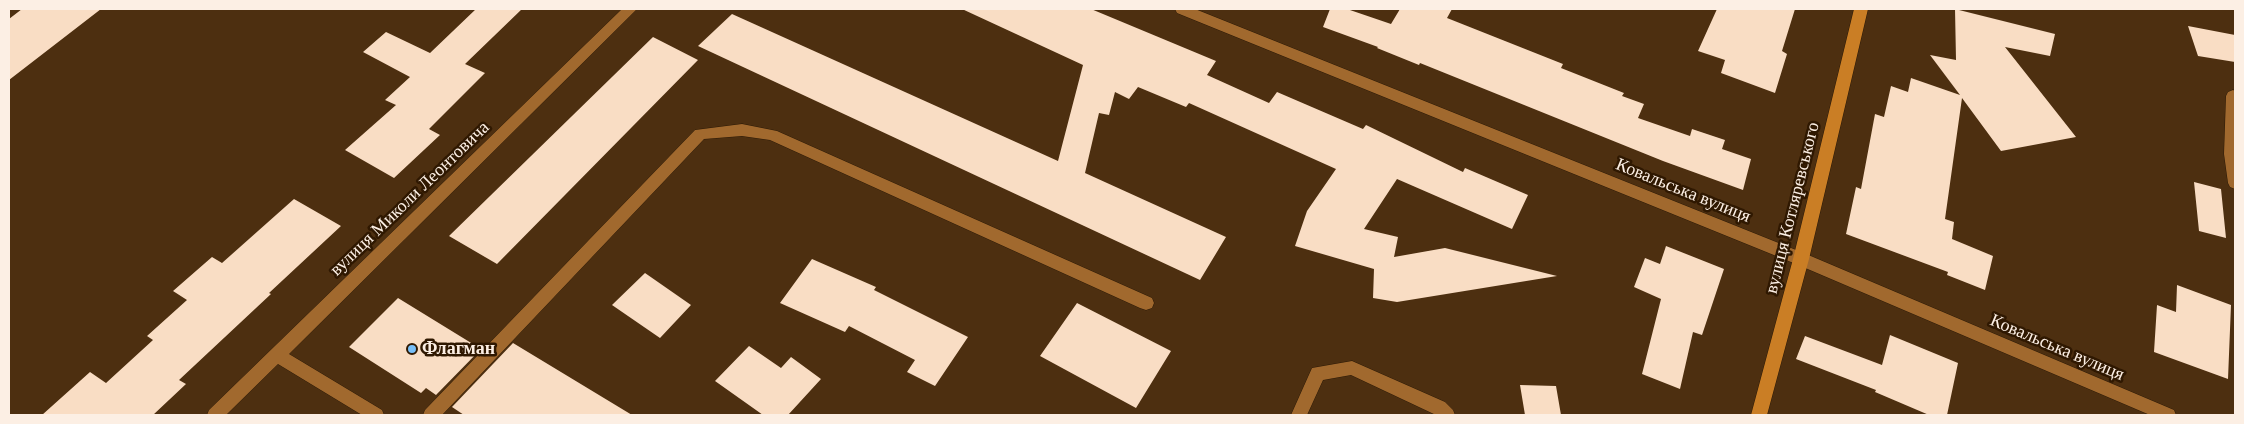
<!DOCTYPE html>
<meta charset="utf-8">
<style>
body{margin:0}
#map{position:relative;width:2244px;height:424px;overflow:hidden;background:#4d2f10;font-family:Georgia,serif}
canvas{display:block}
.frame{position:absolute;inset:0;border:10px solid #fcefe4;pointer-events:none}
</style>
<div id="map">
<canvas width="2244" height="424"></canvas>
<div class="frame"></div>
</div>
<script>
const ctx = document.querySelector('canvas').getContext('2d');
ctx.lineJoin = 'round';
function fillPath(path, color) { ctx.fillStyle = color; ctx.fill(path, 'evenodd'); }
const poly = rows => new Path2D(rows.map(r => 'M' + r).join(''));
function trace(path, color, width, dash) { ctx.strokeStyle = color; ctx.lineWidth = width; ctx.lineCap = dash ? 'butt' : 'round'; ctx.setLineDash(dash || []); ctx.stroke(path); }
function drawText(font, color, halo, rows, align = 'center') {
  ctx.font = font + ' Georgia,serif'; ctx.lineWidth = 5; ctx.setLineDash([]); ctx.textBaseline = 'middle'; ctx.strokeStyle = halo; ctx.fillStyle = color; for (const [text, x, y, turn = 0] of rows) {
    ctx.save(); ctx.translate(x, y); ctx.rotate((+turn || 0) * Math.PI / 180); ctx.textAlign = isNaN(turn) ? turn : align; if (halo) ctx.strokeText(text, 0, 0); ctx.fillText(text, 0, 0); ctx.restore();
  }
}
fillPath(poly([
 [22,9,101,9,9,80,9,19],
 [476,9,522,9,465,64,485,73,429,129,440,135,394,178,345,150,396,105,385,100,410,77,363,52,386,32,430,53],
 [962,9,1091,9,1216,61,1207,75,1269,103,1277,92,1363,129,1366,125,1463,172,1465,168,1528,195,1512,229,1397,179,1364,229,1398,237,1394,257,1445,248,1557,276,1397,302,1373,298,1374,269,1295,246,1307,211,1336,169,1189,103,1186,107,1138,87,1129,99,1115,92,1109,115,1099,113,1085,173,1226,237,1200,280,698,46,732,14,1058,161,1083,65],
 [1330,9,1347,9,1391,24,1400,9,1452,9,1447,18,1563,64,1561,68,1624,93,1622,96,1644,104,1638,118,1690,136,1692,129,1725,140,1722,149,1751,159,1743,190,1663,161,1420,63,1419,65,1377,48,1378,47,1323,27],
 [1717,9,1795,9,1782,51,1787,54,1775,93,1721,73,1725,60,1698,51],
 [1955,9,2055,34,2050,56,2005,47,2076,137,2001,151,1962,98,1945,219,1954,222,1952,239,1993,256,1985,290,1947,275,1948,272,1846,234,1856,187,1861,189,1875,114,1884,117,1891,86,1908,92,1911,78,1960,95,1930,55,1956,60],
 [2188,26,2235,35,2235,62,2198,56],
 [653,37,698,60,497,264,449,236],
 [2194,182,2221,189,2226,238,2199,231],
 [294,199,341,226,269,293,271,294,179,380,186,384,153,415,42,415,90,372,106,383,153,340,147,336,187,300,173,291,212,257,222,263],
 [1666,246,1724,269,1702,335,1693,332,1680,389,1642,374,1661,299,1634,287,1645,258,1660,264],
 [812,259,876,287,874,290,968,337,935,386,907,372,915,360,849,326,845,332,780,303],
 [645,273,691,305,660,338,612,305],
 [2177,285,2231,305,2228,379,2154,352,2157,305,2176,312],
 [398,298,481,349,436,395,426,388,421,393,349,347],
 [1077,303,1171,351,1136,408,1040,356],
 [1890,335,1958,363,1947,415,1929,415,1875,392,1876,390,1796,359,1805,336,1882,365],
 [513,343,632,415,464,415,452,407],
 [749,346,781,368,791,357,821,379,788,415,763,415,715,381],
 [1520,385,1556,386,1561,415,1525,415]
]), '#f9ddc4');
const minor = poly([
 [622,9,637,9,289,354,382,410,384,415,362,415,278,364,226,415,207,415,209,410,622,9],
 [1175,9,1195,9,1806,254,2174,410,2176,415,2150,415,1796,264,1177,13,1175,9],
 [2233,90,2235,91,2235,189,2230,187,2228,183,2224,154,2226,96,2228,92,2233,90],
 [742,124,777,131,1152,298,1154,303,1152,308,1146,310,1140,308,770,140,742,136,704,139,442,415,423,415,425,410,695,130,742,124],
 [1352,361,1445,402,1453,410,1455,415,1436,415,1351,375,1323,380,1307,415,1291,415,1312,368,1352,361]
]);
const major = poly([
 [1854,9,1868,9,1809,259,1767,415,1751,415,1793,259,1854,9]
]);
trace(minor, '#2c1a07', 1);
trace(major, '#2c1a07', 1);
fillPath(minor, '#a1692e');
fillPath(major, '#ca7e25');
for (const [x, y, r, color] of [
 [412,349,5,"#78bff8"]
]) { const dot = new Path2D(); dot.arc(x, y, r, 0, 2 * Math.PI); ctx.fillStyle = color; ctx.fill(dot); trace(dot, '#2f1801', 2); }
drawText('18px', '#fcefe4', '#2f1801', [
 ["Ковальська вулиця",1683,191,22],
 ["вулиця Миколи Леонтовича",410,199,-44],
 ["вулиця Котляревського",1793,208,-76],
 ["Ковальська вулиця",2057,348,23]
]);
drawText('bold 18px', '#fcefe4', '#2f1801', [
 ["Флагман",422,349]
], 'left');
</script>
